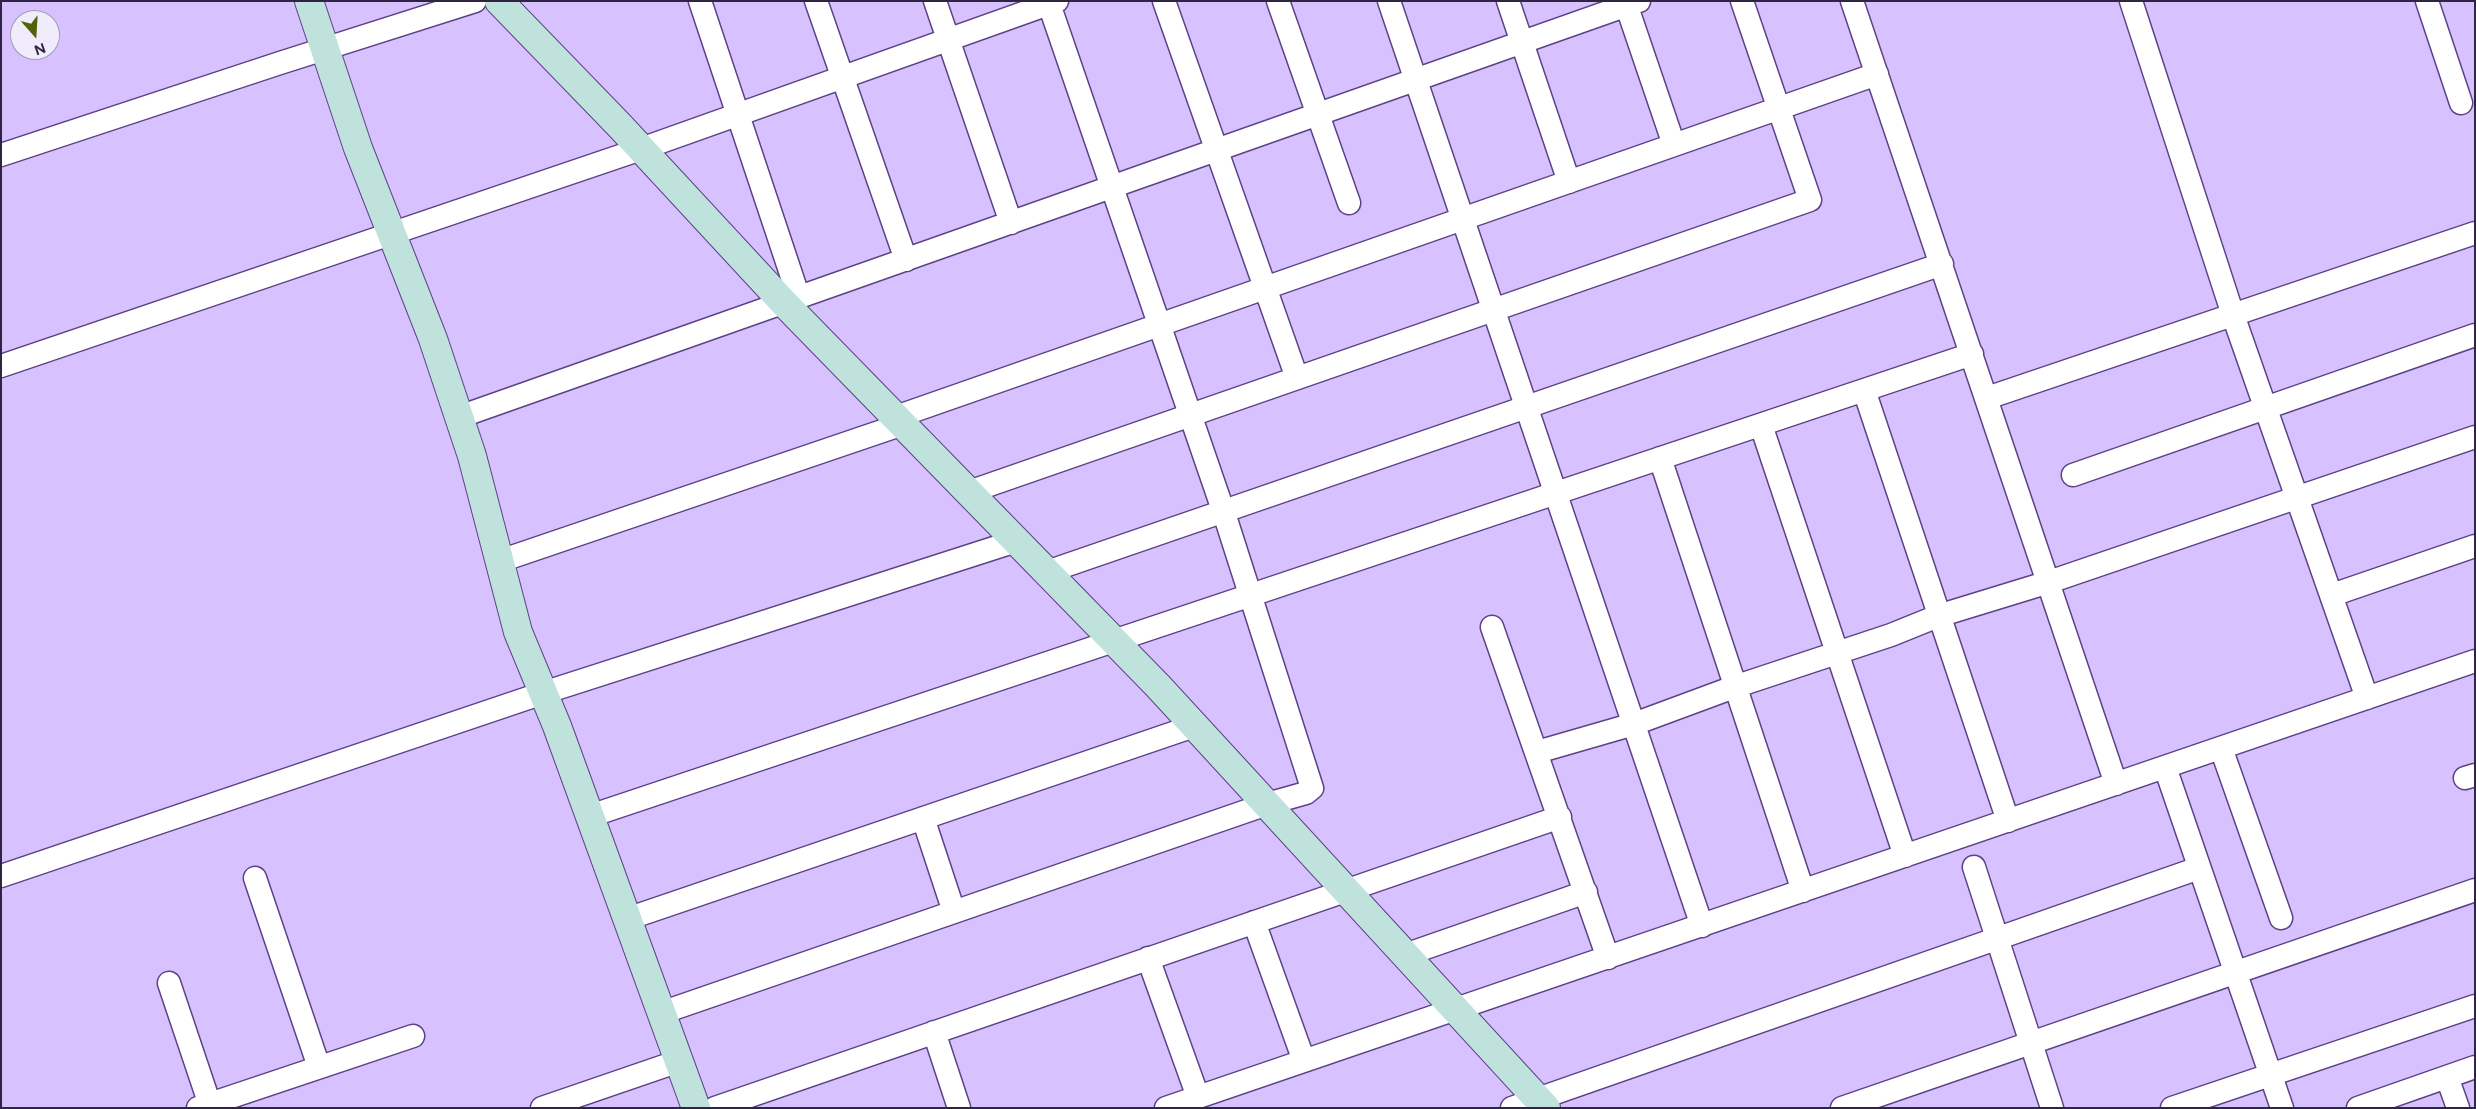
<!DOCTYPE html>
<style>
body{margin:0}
#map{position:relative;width:2476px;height:1109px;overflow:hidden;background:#d7c1ff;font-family:Figtree,sans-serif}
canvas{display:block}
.frame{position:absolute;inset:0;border:2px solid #2f2442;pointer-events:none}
.north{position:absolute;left:10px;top:10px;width:50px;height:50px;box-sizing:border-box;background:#f1ecfb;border:1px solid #a39cb1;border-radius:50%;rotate:161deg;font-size:14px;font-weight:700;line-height:20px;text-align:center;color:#2f2442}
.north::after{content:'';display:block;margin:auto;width:18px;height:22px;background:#526207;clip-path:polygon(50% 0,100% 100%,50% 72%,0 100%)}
</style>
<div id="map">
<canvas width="2476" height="1109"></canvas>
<div class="frame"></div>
<div class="north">N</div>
</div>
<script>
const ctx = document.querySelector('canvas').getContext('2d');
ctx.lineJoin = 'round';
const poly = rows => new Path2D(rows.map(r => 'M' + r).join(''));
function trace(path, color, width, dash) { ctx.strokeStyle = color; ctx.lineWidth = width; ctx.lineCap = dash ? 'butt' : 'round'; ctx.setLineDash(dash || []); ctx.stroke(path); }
const street = poly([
 [700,1,799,298],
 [816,1,906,260],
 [935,1,1011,223],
 [1164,1,1297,378],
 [1278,1,1349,203],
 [1389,1,1702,926],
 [1508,1,1569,182],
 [1625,1,1674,145],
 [1852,1,2116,784],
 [2131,1,2233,315,2367,698],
 [2427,1,2461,103],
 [1,155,280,63,475,1],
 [1,366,641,149,1057,1],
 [1864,390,2008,821],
 [1987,398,2475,233],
 [459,417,1639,1],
 [896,417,1877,74],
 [1761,425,1905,856],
 [1660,458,1803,891],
 [2073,475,2475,335],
 [969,492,1810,200,1742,1],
 [500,561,903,424],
 [1047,572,1942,264],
 [2332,595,2475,546],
 [1492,627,1608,958],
 [2221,748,2281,918],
 [1537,752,1634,724,1734,687,1891,635,1938,616,2049,582,2475,437],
 [2165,767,2282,1108],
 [2465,778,2475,775],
 [590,816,1972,354],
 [923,818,954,912],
 [1974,867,2052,1108],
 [1,876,543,693,1016,541],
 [255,878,319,1067],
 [627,919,1194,726],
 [1254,922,1304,1061],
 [1405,955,1586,892],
 [1148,958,1198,1097],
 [169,983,211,1108],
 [661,1013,1267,804,1306,793,1312,788,1224,513,1048,1],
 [934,1032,959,1108],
 [2447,1077,2458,1108],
 [198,1108,413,1036],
 [542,1108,679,1061],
 [715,1108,1560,817],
 [1166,1108,2475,661],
 [1512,1108,2199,868],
 [1842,1108,2475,890],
 [2172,1108,2475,1006],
 [2358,1108,2475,1067]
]);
const secondary = poly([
 [309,1,358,148,433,339,472,456,518,632,557,726,696,1108],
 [499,1,621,127,784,303,1158,686,1546,1108]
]);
trace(street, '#5d4285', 25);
trace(secondary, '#5d4285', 30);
trace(street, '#fff', 22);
trace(secondary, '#c0e2dd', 28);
</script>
